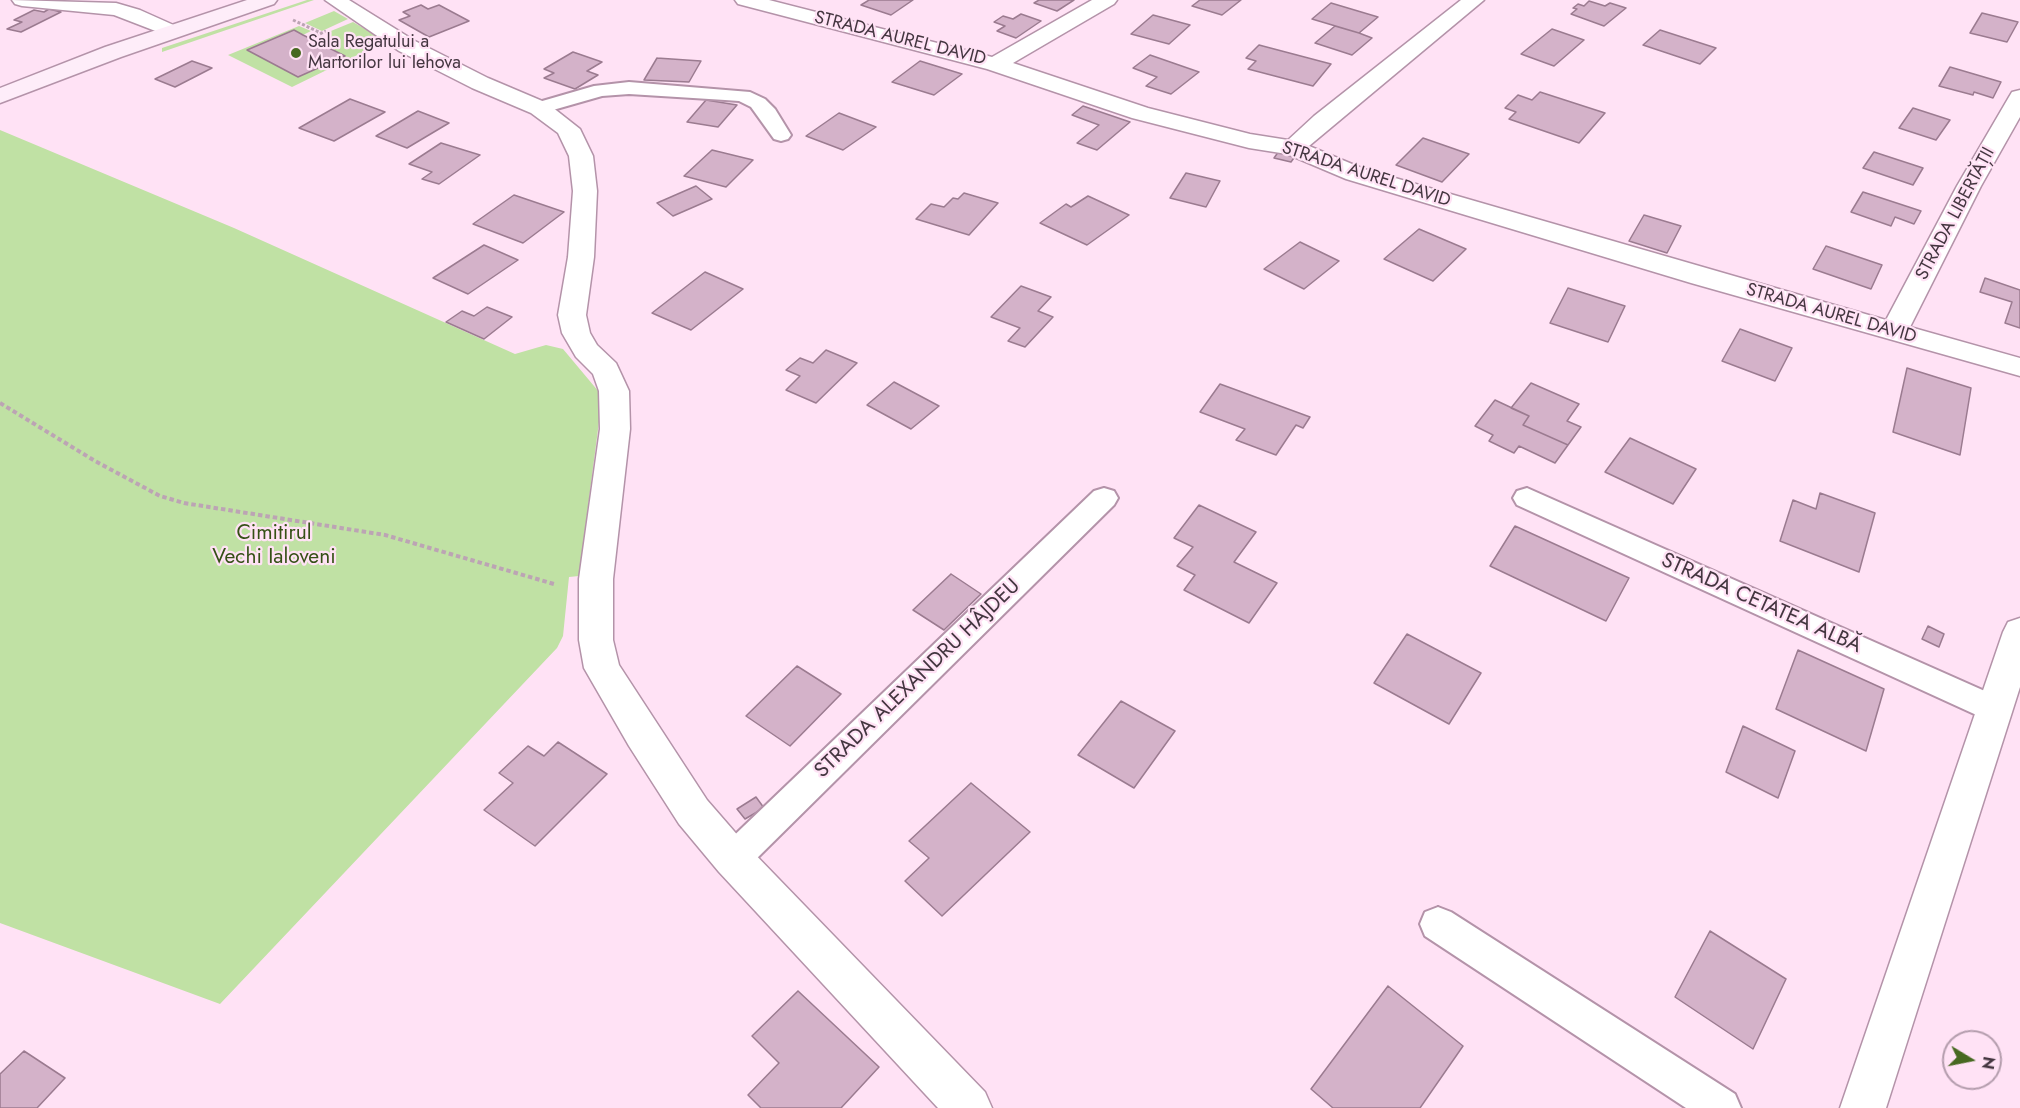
<!DOCTYPE html>
<meta charset="utf-8">
<style>
body{margin:0}
#map{position:relative;width:2020px;height:1108px;overflow:hidden;background:#ffe2f5;font-family:Jost,sans-serif}
canvas{display:block}
.north{position:absolute;left:1942px;top:1030px;width:60px;height:60px;box-sizing:border-box;background:#ffe2f5;border:2px solid #b49dad;border-radius:50%;rotate:100deg;font-size:16px;font-weight:700;line-height:24px;text-align:center;color:#443640}
.north::after{content:'';display:block;margin:auto;width:21px;height:27px;background:#476921;clip-path:polygon(50% 0,100% 100%,50% 72%,0 100%)}
</style>
<div id="map">
<canvas width="2020" height="1108"></canvas>
<div class="north">N</div>
</div>
<script>
const ctx = document.querySelector('canvas').getContext('2d');
ctx.lineJoin = 'round';
function fillPath(path, color) { ctx.fillStyle = color; ctx.fill(path, 'evenodd'); }
const poly = rows => new Path2D(rows.map(r => 'M' + r).join(''));
function trace(path, color, width, dash) { ctx.strokeStyle = color; ctx.lineWidth = width; ctx.lineCap = dash ? 'butt' : 'round'; ctx.setLineDash(dash || []); ctx.stroke(path); }
function drawText(font, color, halo, rows, align = 'center') {
  ctx.font = font + ' Jost,sans-serif'; ctx.lineWidth = 4.5; ctx.setLineDash([]); ctx.textBaseline = 'middle'; ctx.strokeStyle = halo; ctx.fillStyle = color; for (const [text, x, y, turn = 0] of rows) {
    ctx.save(); ctx.translate(x, y); ctx.rotate((+turn || 0) * Math.PI / 180); ctx.textAlign = isNaN(turn) ? turn : align; if (halo) ctx.strokeText(text, 0, 0); ctx.fillText(text, 0, 0); ctx.restore();
  }
}
fillPath(poly([
 [307,0,314,0,162,52,162,48],
 [334,11,348,19,322,31,305,23],
 [353,22,386,41,292,87,228,55,299,26,311,31,303,35,294,30,248,50,298,77,344,56,322,44,327,42,330,35,326,33],
 [0,130,234,228,515,354,546,345,563,349,599,392,600,414,579,576,569,577,563,636,557,648,220,1004,0,923]
]), '#c0e1a4');
const building = poly([
 [869,0,913,0,891,15,861,5,869,0],
 [1039,0,1074,0,1057,11,1034,3,1039,0],
 [1200,0,1241,0,1222,15,1192,6,1200,0],
 [1589,1,1605,6,1610,3,1626,8,1604,26,1571,14,1577,9,1573,8,1578,4,1584,6,1589,1],
 [1331,3,1378,17,1359,33,1312,19,1331,3],
 [421,5,428,9,439,5,469,21,429,37,399,20,410,16,403,12,421,5],
 [49,9,61,12,21,32,7,29,22,22,14,20,34,10,44,12,49,9],
 [1982,13,2018,22,2007,42,1970,33,1982,13],
 [1021,14,1041,21,1016,38,997,31,1005,26,994,22,1003,16,1013,19,1021,14],
 [1153,15,1190,25,1169,44,1131,34,1153,15],
 [1335,26,1359,33,1372,38,1352,55,1315,43,1335,26],
 [1552,29,1584,40,1554,66,1521,54,1552,29],
 [294,30,303,35,345,56,298,77,247,50,294,30],
 [1660,30,1716,48,1700,64,1643,45,1660,30],
 [1259,45,1331,64,1313,86,1248,69,1256,61,1246,58,1259,45],
 [573,52,602,62,587,71,598,75,575,89,544,78,554,73,544,69,573,52],
 [1150,55,1199,72,1171,94,1146,86,1157,77,1133,68,1150,55],
 [657,58,701,61,689,82,644,80,657,58],
 [192,61,212,68,175,87,155,79,192,61],
 [920,61,962,74,934,95,892,82,920,61],
 [1950,67,2001,82,1993,98,1974,92,1973,95,1939,86,1950,67],
 [1540,92,1605,113,1579,143,1509,119,1516,112,1505,108,1518,95,1532,100,1540,92],
 [350,99,385,112,334,141,299,128,350,99],
 [706,100,737,105,718,127,687,122,706,100],
 [1083,106,1130,122,1097,150,1077,143,1099,125,1072,115,1083,106],
 [1913,108,1950,120,1936,140,1899,128,1913,108],
 [418,111,449,123,407,148,376,136,418,111],
 [839,113,876,127,843,150,806,136,839,113],
 [1423,138,1469,154,1442,182,1396,165,1423,138],
 [441,143,480,155,439,184,422,179,432,172,409,164,441,143],
 [712,150,753,160,726,187,684,176,712,150],
 [1279,151,1296,155,1291,162,1274,158,1279,151],
 [1874,152,1923,168,1913,185,1863,168,1874,152],
 [1186,173,1220,181,1206,207,1170,198,1186,173],
 [696,186,712,199,673,216,657,203,696,186],
 [1863,192,1921,211,1914,224,1895,217,1891,226,1851,212,1863,192],
 [964,193,998,203,969,235,916,219,931,204,944,207,953,198,958,199,964,193],
 [514,195,564,212,523,243,473,224,514,195],
 [1088,196,1129,215,1087,245,1040,223,1066,204,1071,207,1088,196],
 [1644,215,1681,226,1667,253,1629,241,1644,215],
 [1419,229,1466,249,1433,281,1384,259,1419,229],
 [1300,242,1339,261,1304,289,1264,269,1300,242],
 [484,245,518,260,468,294,433,278,484,245],
 [1826,246,1882,265,1871,289,1813,269,1826,246],
 [705,272,743,289,691,330,652,313,705,272],
 [1985,278,2020,290,2020,328,2005,323,2012,302,1980,292,1985,278],
 [1021,286,1051,297,1038,311,1053,317,1025,347,1008,341,1020,328,991,317,1021,286],
 [1568,288,1625,306,1608,342,1550,323,1568,288],
 [487,307,512,317,484,339,446,322,462,311,474,316,487,307],
 [1740,329,1792,348,1775,381,1722,361,1740,329],
 [826,350,857,363,816,403,786,390,800,376,786,370,800,358,813,363,826,350],
 [1907,368,1971,388,1960,455,1893,432,1907,368],
 [894,382,939,406,911,429,867,405,894,382],
 [1531,383,1579,404,1567,421,1581,427,1568,445,1523,425,1529,416,1511,408,1531,383],
 [1220,384,1310,417,1303,428,1296,425,1276,455,1236,440,1245,429,1200,412,1220,384],
 [1495,400,1529,416,1523,425,1568,445,1555,463,1519,446,1514,453,1489,441,1493,435,1475,426,1495,400],
 [1630,438,1696,469,1673,504,1605,472,1630,438],
 [1820,493,1875,513,1859,572,1780,541,1793,500,1816,509,1820,493],
 [1199,505,1256,532,1234,562,1277,583,1249,623,1184,590,1195,575,1177,566,1193,547,1174,538,1199,505],
 [1515,526,1629,578,1606,621,1490,566,1515,526],
 [951,574,981,594,944,630,913,610,951,574],
 [1928,626,1944,634,1939,647,1922,639,1928,626],
 [1407,634,1481,673,1449,724,1374,683,1407,634],
 [1798,650,1884,689,1866,751,1776,709,1798,650],
 [797,666,841,694,790,746,746,716,797,666],
 [1121,701,1175,731,1134,788,1078,755,1121,701],
 [1743,726,1795,751,1778,798,1726,772,1743,726],
 [558,742,607,774,535,846,484,810,513,783,499,773,528,746,544,756,558,742],
 [971,783,1030,832,942,916,905,881,929,858,909,841,971,783],
 [756,797,764,808,745,819,737,809,756,797],
 [1710,931,1786,979,1753,1049,1675,997,1710,931],
 [1388,986,1463,1046,1420,1108,1333,1108,1311,1089,1388,986],
 [798,991,879,1067,841,1108,761,1108,748,1095,779,1063,752,1036,798,991],
 [24,1051,65,1078,37,1108,0,1108,0,1074,24,1051]
]);
fillPath(building, '#d4b2c9');
trace(building, '#9b7b90', 1.5);
const lane = poly([
 [629,82,750,92,765,99,775,109,791,135,788,139,781,141,774,139,751,107,739,101,725,100,629,94,602,96,539,114,529,108,532,104,594,86,629,82],
 [1104,488,1114,491,1118,498,1114,505,745,870,733,875,721,870,716,859,721,848,1094,491,1104,488],
 [1527,488,2005,700,2010,709,2005,718,1994,722,1983,718,1517,505,1513,498,1517,491,1527,488],
 [1438,907,1451,912,1735,1094,1741,1108,1686,1108,1425,936,1420,924,1425,912,1438,907]
]);
const street = poly([
 [12,0,116,3,140,10,178,27,181,31,178,35,171,37,114,15,22,6,15,4,12,0],
 [325,0,349,0,415,41,488,78,547,103,580,129,593,156,597,191,594,257,586,315,590,333,597,345,616,363,629,391,630,429,613,579,613,640,619,665,707,800,747,846,985,1092,992,1108,938,1108,719,872,679,824,629,746,584,668,579,640,579,579,600,429,599,391,593,374,576,357,562,333,558,315,568,257,573,191,569,156,558,133,531,113,472,88,399,51,325,0],
 [735,0,769,0,992,57,1092,0,1117,0,1114,4,1013,63,1148,108,1250,134,1288,140,1314,116,1461,0,1484,0,1309,146,1364,169,1886,320,1957,186,2009,97,2012,92,2020,90,2020,117,1981,186,1910,327,2020,358,2020,376,1691,283,1346,179,1287,154,1249,148,1132,118,987,69,738,4,735,0],
 [2020,618,2020,687,1886,1108,1840,1108,2003,632,2008,622,2020,618]
]);
const secondary = poly([
 [247,0,277,0,274,4,121,57,0,103,0,88,105,47,247,0]
]);
trace(lane, '#b493a9', 4);
trace(street, '#b493a9', 3);
trace(secondary, '#b493a9', 3);
trace(poly([
 [293,20,321,33],
 [311,38,326,31]
]), '#bca4b4', 3, [3, 2]);
trace(poly([
 [0,403,95,461,160,496,184,503,385,535,554,584]
]), '#bca4b4', 4, [4.5, 3]);
fillPath(lane, '#fff');
fillPath(street, '#fff');
fillPath(secondary, '#feedf9');
for (const [x, y, r, color] of [
 [296,53,6,"#476921"]
]) { const dot = new Path2D(); dot.arc(x, y, r, 0, 2 * Math.PI); ctx.fillStyle = color; ctx.fill(dot); trace(dot, '#ffe2f5', 2); }
drawText('18px', '#443640', '#ffe2f5', [
 ["STRADA AUREL DAVID",900,39,14],
 ["STRADA AUREL DAVID",1366,175,18],
 ["STRADA LIBERTĂȚII",1956,214,-62],
 ["STRADA AUREL DAVID",1831,314,16]
]);
drawText('18px', '#443640', '#ffe2f5', [
 ["Sala Regatului a",308,43],
 ["Martorilor lui Iehova",308,64]
], 'left');
drawText('21px', '#355016', '#ffe2f5', [
 ["Cimitirul",274,534],
 ["Vechi Ialoveni",274,558]
]);
drawText('21px', '#443640', '#ffe2f5', [
 ["STRADA CETATEA ALBĂ",1761,604,24],
 ["STRADA ALEXANDRU HÂJDEU",918,679,-44]
]);
</script>
